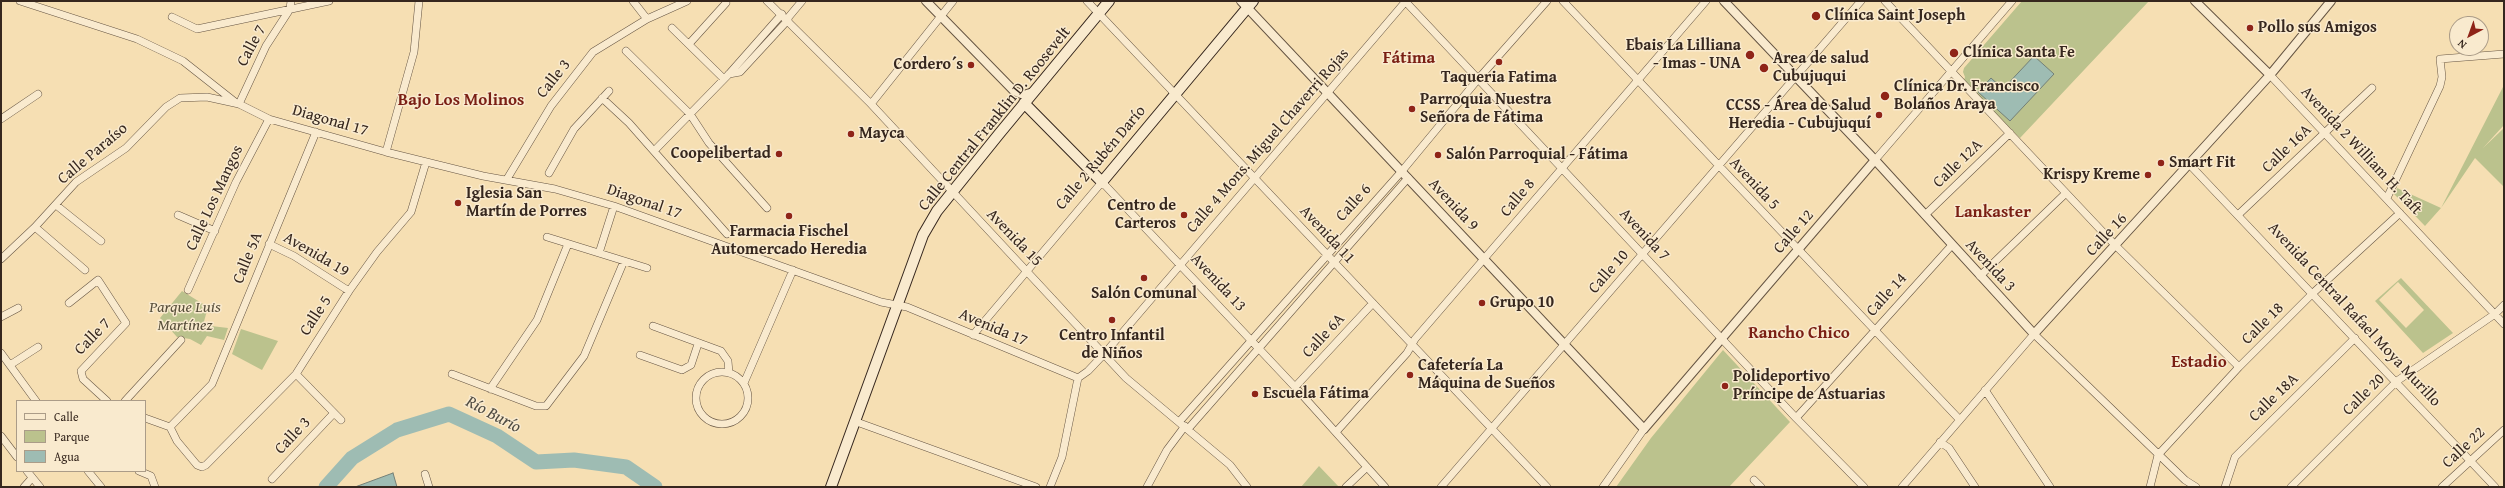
<!DOCTYPE html>
<meta charset="utf-8">
<style>
body{margin:0}
#map{position:relative;width:2505px;height:488px;overflow:hidden;background:#f6dfb3;font-family:"Gentium Book Plus",serif}
canvas{display:block}
.frame{position:absolute;inset:0;border:2px solid #36271e;pointer-events:none}
.legend{position:absolute;left:16px;top:400px;width:130px;height:72px;box-sizing:border-box;background:#f9eace;border:1px solid #ab9c88;margin:0;padding:5px 7px;list-style:none;font-size:12px;color:#36271e}
.legend li{display:flex;align-items:center;gap:8px;height:20px}
.legend b{width:20px;border:1px solid #ab9c88}
.north{position:absolute;left:2449px;top:16px;width:40px;height:40px;box-sizing:border-box;background:#f9eace;border:1px solid #ab9c88;border-radius:50%;rotate:221deg;font-size:11px;font-weight:700;line-height:16px;text-align:center;color:#36271e}
.north::after{content:'';display:block;margin:auto;width:14px;height:18px;background:#8f2418;clip-path:polygon(50% 0,100% 100%,50% 72%,0 100%)}
</style>
<div id="map">
<canvas width="2505" height="488"></canvas>
<div class="frame"></div>
<ul class="legend">
<li><b style="height:5px;background:#f9eace"></b>Calle</li>
<li><b style="height:11px;background:#bbc28d"></b>Parque</li>
<li><b style="height:11px;background:#9ebcb3"></b>Agua</li>
</ul>
<div class="north">N</div>
</div>
<script>
const ctx = document.querySelector('canvas').getContext('2d');
ctx.lineJoin = 'round';
function fillPath(path, color) { ctx.fillStyle = color; ctx.fill(path, 'evenodd'); }
const poly = rows => new Path2D(rows.map(r => 'M' + r).join(''));
function trace(path, color, width, dash) { ctx.strokeStyle = color; ctx.lineWidth = width; ctx.lineCap = dash ? 'butt' : 'round'; ctx.setLineDash(dash || []); ctx.stroke(path); }
function drawText(font, color, halo, rows, align = 'center') {
  ctx.font = font + ' "Gentium Book Plus",serif'; ctx.lineWidth = 3; ctx.setLineDash([]); ctx.textBaseline = 'middle'; ctx.strokeStyle = halo; ctx.fillStyle = color; for (const [text, x, y, turn = 0] of rows) {
    ctx.save(); ctx.translate(x, y); ctx.rotate((+turn || 0) * Math.PI / 180); ctx.textAlign = isNaN(turn) ? turn : align; if (halo) ctx.strokeText(text, 0, 0); ctx.fillText(text, 0, 0); ctx.restore();
  }
}
fillPath(poly([
 [2022,1,2149,1,2020,138,1963,83,1965,77,1963,72,1964,68],
 [2504,85,2504,125,2483,148,2504,128,2504,187,2475,158,2441,208,2425,226,2394,194,2397,188,2441,208],
 [2401,278,2453,333,2423,353,2375,301],
 [2398,282,2424,310,2406,328,2379,300],
 [182,291,208,307,203,325,228,328,224,340,207,336,201,345,190,339,177,337,160,318],
 [241,329,278,341,262,370,232,354],
 [1723,350,1790,422,1729,487,1616,487,1651,438],
 [1319,466,1339,487,1301,487]
]), '#bbc28d');
const water = poly([
 [2034,56,2054,74,2010,121,1978,92,1991,78,2003,89,2034,56],
 [393,473,397,487,355,487,393,473]
]);
fillPath(water, '#9ebcb3');
trace(water, '#748077', 1);
trace(poly([
 [326,487,352,458,397,430,449,414,497,436,536,462,574,460,626,467,655,487]
]), '#9ebcb3', 15);
const minor = poly([
 [20,1,137,39,183,61,235,102],
 [633,1,647,19],
 [767,1,871,104,1126,378,1230,465,1247,487],
 [1087,1,1547,487],
 [1405,1,1796,418,1864,487],
 [1563,1,1959,419],
 [1885,1,2116,246,2239,367],
 [172,17,197,29,329,1],
 [787,19,802,1],
 [672,28,724,79],
 [689,44,726,3],
 [626,51,690,114,709,143,767,208],
 [729,74,740,72,788,20],
 [2270,75,2504,324],
 [602,98,629,123,727,234],
 [239,104,266,46,290,9,291,1],
 [871,104,953,1],
 [1,119,38,94],
 [654,151,729,74,782,14],
 [386,152,414,52,419,1],
 [1875,160,2012,1],
 [2190,165,2495,487],
 [549,173,574,129,609,91],
 [507,179,551,106,593,52,647,19,687,1],
 [2387,198,2440,86,2442,77,2440,59,2504,54],
 [56,205,101,241],
 [2239,214,2372,88],
 [178,215,215,231],
 [1925,215,2010,133],
 [35,227,85,270],
 [547,237,647,268],
 [269,244,294,256,349,291],
 [599,253,614,206],
 [1,259,35,227,76,182,126,148,166,107,180,98,207,97,239,104,269,119,386,152,483,176,555,189,614,206,881,302,907,307,1078,378],
 [1980,276,2066,193],
 [188,290,236,182,269,119],
 [69,303,98,280,126,323,81,371,83,379,107,401],
 [1,317,18,308],
 [653,326,721,351,728,361,729,373],
 [973,335,1102,182,1295,387,1385,487],
 [1,353,36,401],
 [640,355,682,370,691,365,698,344],
 [10,365,38,347],
 '696 398a26 26 0 1 1 52 0a26 26 0 1 1-52 0Z',
 [296,374,341,420],
 [452,374,536,406,546,406,584,356,624,261],
 [1078,378,1088,371,1105,353,1406,1],
 [744,383,793,270],
 [1295,387,1373,303],
 [490,389,537,320,568,244],
 [1985,390,2050,487],
 [125,401,181,340],
 [145,418,170,427,177,441,197,465,202,467,206,465,296,374,349,291,377,252,411,212,426,162],
 [1796,418,1952,245],
 [854,421,1036,487],
 [1179,422,1402,171,1479,78,1547,1],
 [170,427,212,384,316,132],
 [1188,429,1408,178],
 [1336,432,1407,353,1415,339,1706,1],
 [1,436,17,457],
 [1940,442,1949,448,1975,487],
 [27,471,40,487],
 [88,471,101,487],
 [139,471,151,476,155,487],
 [425,474,429,487],
 [272,479,334,413],
 [1754,480,1761,487],
 [24,487,32,478],
 [1050,487,1062,457,1078,378],
 [1147,487,1167,450,1185,426],
 [1346,487,1367,467],
 [1441,487,1861,1],
 [1603,487,1644,429],
 [1902,487,2034,334,2185,480,2196,487],
 [2150,487,2158,455,2239,367,2313,293,2400,213],
 [2225,487,2235,457,2355,338],
 [2291,487,2397,381,2495,314,2504,305],
 [2442,487,2504,430]
]);
const tertiary = poly([
 [926,1,1014,91,1024,95,1033,92],
 [1241,1,1644,429,1875,160],
 [1724,1,1875,160,2034,334,2270,75,2331,1],
 [2195,1,2270,75]
]);
const secondary = poly([
 [1024,103,1102,182,1253,1],
 [831,487,923,235,937,211,999,134,1109,1]
]);
trace(minor, '#665543', 8);
trace(tertiary, '#665543', 10);
trace(secondary, '#36271e', 12);
trace(minor, '#f9eace', 7);
trace(tertiary, '#f9eace', 8);
trace(secondary, '#f9eace', 10);
for (const [x, y, r, color] of [
 [1816,16,5,"#8f2418"],
 [2250,28,4,"#8f2418"],
 [1954,53,5,"#8f2418"],
 [1750,55,5,"#8f2418"],
 [1499,62,4,"#8f2418"],
 [971,65,4,"#8f2418"],
 [1764,68,5,"#8f2418"],
 [1885,96,5,"#8f2418"],
 [1412,109,4,"#8f2418"],
 [1879,115,4,"#8f2418"],
 [851,134,4,"#8f2418"],
 [779,154,4,"#8f2418"],
 [1438,155,4,"#8f2418"],
 [2161,163,4,"#8f2418"],
 [2148,175,4,"#8f2418"],
 [458,203,4,"#8f2418"],
 [1184,215,4,"#8f2418"],
 [789,216,4,"#8f2418"],
 [1144,278,4,"#8f2418"],
 [1482,303,4,"#8f2418"],
 [1112,320,4,"#8f2418"],
 [1410,375,4,"#8f2418"],
 [1725,386,4,"#8f2418"],
 [1255,394,4,"#8f2418"]
]) { const dot = new Path2D(); dot.arc(x, y, r, 0, 2 * Math.PI); ctx.fillStyle = color; ctx.fill(dot); trace(dot, '#f9eace', 1.5); }
drawText('bold 16px', '#36271e', '#f9eace', [
 ["Clínica Saint Joseph",1825,16],
 ["Pollo sus Amigos",2258,28],
 ["Ebais La Lilliana",1741,46,"right"],
 ["- Imas - UNA",1741,64,"right"],
 ["Clínica Santa Fe",1963,53],
 ["Area de salud",1773,59],
 ["Cubujuqui",1773,77],
 ["Cordero´s",963,65,"right"],
 ["Taqueria Fatima",1499,78,"center"],
 ["Clínica Dr. Francisco",1894,87],
 ["Bolaños Araya",1894,105],
 ["Parroquia Nuestra",1420,100],
 ["Señora de Fátima",1420,118],
 ["CCSS - Área de Salud",1871,106,"right"],
 ["Heredia - Cubujuquí",1871,124,"right"],
 ["Mayca",859,134],
 ["Coopelibertad",771,154,"right"],
 ["Salón Parroquial - Fátima",1446,155],
 ["Smart Fit",2169,163],
 ["Krispy Kreme",2140,175,"right"],
 ["Iglesia San",466,194],
 ["Martín de Porres",466,212],
 ["Centro de",1176,206,"right"],
 ["Carteros",1176,224,"right"],
 ["Farmacia Fischel",789,232,"center"],
 ["Automercado Heredia",789,250,"center"],
 ["Salón Comunal",1144,294,"center"],
 ["Grupo 10",1490,303],
 ["Centro Infantil",1112,336,"center"],
 ["de Niños",1112,354,"center"],
 ["Cafetería La",1418,366],
 ["Máquina de Sueños",1418,384],
 ["Polideportivo",1733,377],
 ["Príncipe de Astuarias",1733,395],
 ["Escuela Fátima",1263,394]
], 'left');
drawText('16px', '#36271e', '#f9eace', [
 ["Calle 7",252,46,-62],
 ["Calle 3",554,79,-52],
 ["Calle Central Franklin D. Roosevelt",995,119,-51],
 ["Diagonal 17",330,121,16],
 ["Calle 4 Mons. Miguel Chaverri Rojas",1268,141,-49],
 ["Calle 16A",2287,149,-44],
 ["Avenida 2 William H. Taft",2361,151,47],
 ["Calle Paraíso",93,154,-40],
 ["Calle 2 Rubén Darío",1101,158,-50],
 ["Calle 12A",1958,164,-44],
 ["Avenida 5",1754,184,47],
 ["Calle Los Mangos",215,198,-65],
 ["Calle 8",1518,198,-50],
 ["Diagonal 17",644,202,19],
 ["Calle 6",1354,203,-48],
 ["Avenida 9",1453,205,47],
 ["Calle 12",1794,232,-49],
 ["Avenida 11",1327,235,47],
 ["Avenida 7",1644,235,47],
 ["Calle 16",2107,235,-47],
 ["Avenida 15",1014,238,46],
 ["Avenida 19",316,255,30],
 ["Calle 5A",248,258,-68],
 ["Avenida 3",1990,266,47],
 ["Calle 10",1609,272,-49],
 ["Avenida 13",1218,283,47],
 ["Calle 14",1887,295,-48],
 ["Avenida Central Rafael Moya Murillo",2354,315,47],
 ["Calle 5",316,316,-57],
 ["Calle 18",2263,324,-45],
 ["Avenida 17",993,328,23],
 ["Calle 6A",1324,336,-47],
 ["Calle 7",93,337,-46],
 ["Calle 20",2364,395,-45],
 ["Calle 18A",2274,398,-44],
 ["Calle 3",293,436,-47],
 ["Calle 22",2464,448,-43]
]);
drawText('italic 16px', '#574e3a', '#f9eace', [
 ["Parque Luis",185,308],
 ["Martínez",185,326]
]);
drawText('bold 17px', '#7a1f14', '#f9eace', [
 ["Fátima",1409,59],
 ["Bajo Los Molinos",461,101],
 ["Lankaster",1993,213],
 ["Rancho Chico",1799,334],
 ["Estadio",2199,363]
]);
drawText('italic 17px', '#504c43', '#f9eace', [
 ["Río Burío",493,415,28]
]);
</script>
